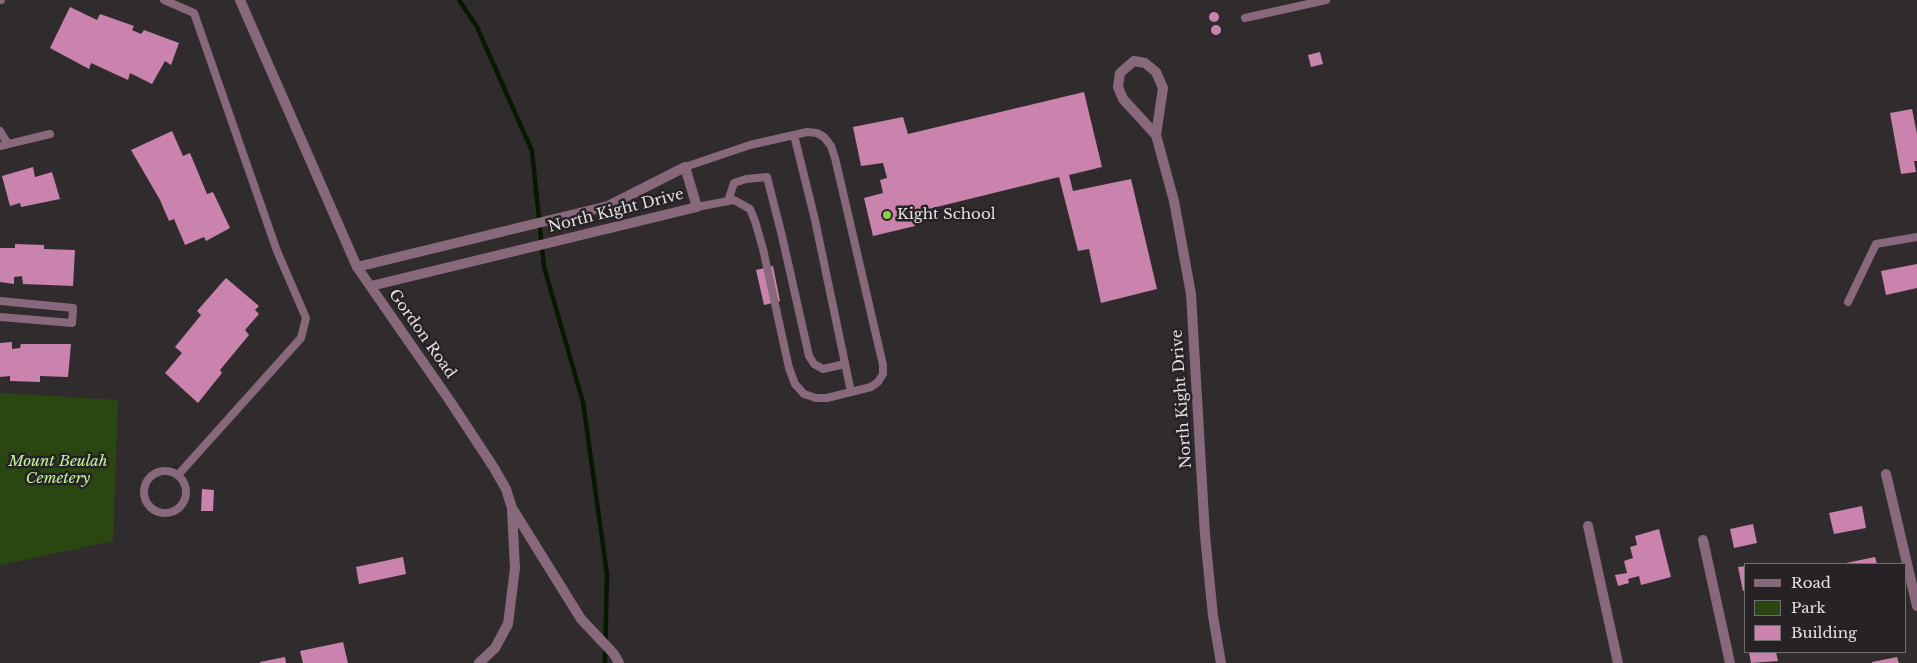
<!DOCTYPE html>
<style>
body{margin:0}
#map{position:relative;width:1917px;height:663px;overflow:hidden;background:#302c2e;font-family:"Libre Baskerville",serif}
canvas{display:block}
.legend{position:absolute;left:1744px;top:563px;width:162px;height:90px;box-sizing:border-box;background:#272225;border:1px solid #726e70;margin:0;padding:6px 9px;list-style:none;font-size:15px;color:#e3e0e1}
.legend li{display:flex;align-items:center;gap:10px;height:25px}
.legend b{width:25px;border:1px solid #726e70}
</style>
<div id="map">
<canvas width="1917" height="663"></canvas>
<ul class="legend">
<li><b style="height:6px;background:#87697b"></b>Road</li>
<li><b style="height:14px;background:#2a4712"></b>Park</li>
<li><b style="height:14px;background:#c983ad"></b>Building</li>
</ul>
</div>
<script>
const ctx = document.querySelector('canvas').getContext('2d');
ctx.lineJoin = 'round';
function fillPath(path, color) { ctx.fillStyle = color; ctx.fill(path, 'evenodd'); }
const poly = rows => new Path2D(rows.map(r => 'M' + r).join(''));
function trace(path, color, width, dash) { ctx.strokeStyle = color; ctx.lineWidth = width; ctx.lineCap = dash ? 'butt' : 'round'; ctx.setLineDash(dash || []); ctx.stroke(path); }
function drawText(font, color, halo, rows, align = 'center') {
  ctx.font = font + ' "Libre Baskerville",serif'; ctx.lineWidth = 5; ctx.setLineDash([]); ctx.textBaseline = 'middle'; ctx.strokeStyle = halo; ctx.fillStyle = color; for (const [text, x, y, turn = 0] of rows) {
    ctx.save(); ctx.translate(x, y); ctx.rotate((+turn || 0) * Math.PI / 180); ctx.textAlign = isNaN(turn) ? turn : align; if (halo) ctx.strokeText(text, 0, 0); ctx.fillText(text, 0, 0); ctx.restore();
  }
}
fillPath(poly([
 [0,393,118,400,113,541,0,565]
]), '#2a4712');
trace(poly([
 [459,0,477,27,532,151,544,267,583,402,607,574,605,663]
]), '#071800', 4.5);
fillPath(poly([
 [70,7,97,20,100,14,134,26,132,30,141,34,144,30,179,43,171,65,165,61,152,84,130,73,128,80,91,63,89,69,50,48],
 '1209 17a5 5 0 1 1 10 0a5 5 0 1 1-10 0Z',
 '1211 30a5 5 0 1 1 10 0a5 5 0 1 1-10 0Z',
 [1320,52,1323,64,1311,67,1308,55],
 [1084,92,1102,167,1069,175,1073,191,1131,179,1157,289,1101,303,1089,249,1078,251,1059,177,912,213,915,226,873,236,864,198,883,193,880,180,887,178,883,163,861,166,853,127,903,117,908,134],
 [1912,109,1917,134,1917,161,1914,161,1916,172,1901,174,1890,113],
 [172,131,183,156,190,153,207,194,213,192,230,228,206,241,204,237,185,245,174,219,169,221,160,200,131,150],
 [33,167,35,177,52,172,60,199,21,207,20,203,10,206,2,176],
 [15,244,44,245,44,249,75,250,73,286,23,284,22,276,14,277,14,284,0,282,0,248,15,248],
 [1917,264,1917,288,1886,295,1881,271],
 [773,266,780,301,764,305,756,270],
 [226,278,259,306,255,310,259,314,245,330,249,335,220,370,222,373,198,403,165,373,182,353,175,347,201,315,197,311],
 [12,342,12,349,20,348,21,344,71,344,68,377,40,376,40,382,10,381,10,376,0,377,0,343],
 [202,489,214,490,213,511,201,511],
 [1862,506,1866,528,1834,534,1829,513],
 [1753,524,1757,543,1734,548,1730,529],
 [1659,529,1671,577,1641,585,1639,576,1628,579,1629,583,1618,586,1615,575,1627,573,1624,561,1633,558,1630,547,1637,545,1635,536],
 [403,557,406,574,359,584,356,567],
 [1875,557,1877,564,1847,564,1846,563],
 [1746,566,1746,590,1743,591,1738,567],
 [343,642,348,663,303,663,300,651],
 [1749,652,1776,652,1778,661,1751,663],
 [285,657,286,663,260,663,260,662],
 [1897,657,1899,663,1872,663,1872,662]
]), '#c983ad');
trace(poly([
 [0,0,1,0],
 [164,0,194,13,277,251,306,318,301,338,178,475],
 [1245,18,1326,0],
 [0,131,8,144],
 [794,135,815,220,851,392],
 [0,146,50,134],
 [685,167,750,145,807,132,817,133,824,137,831,146,835,158,883,365,883,374,878,382,871,387,827,398,816,398,804,394,795,384,789,368,763,249,755,221,750,209,734,200,697,207],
 [728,201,734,183,746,179,767,177,782,236,809,356,814,364,823,369,845,364],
 [0,301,73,308,72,323,0,317],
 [1848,302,1876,244,1917,237],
 '144 492a21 21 0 1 1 42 0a21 21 0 1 1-42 0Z'
]), '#87697b', 8);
trace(poly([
 [240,0,357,267,450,401,494,468,506,489,512,508,581,619,614,654,619,663],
 [1156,135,1163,88,1156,72,1145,63,1134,61,1120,73,1118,87,1123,99,1156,135,1174,201,1191,294,1205,535,1213,616,1221,663],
 [357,267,608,206,685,167,697,207,371,286],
 [1886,474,1917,606],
 [1588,526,1618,663],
 [1703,540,1730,663],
 [479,663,495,648,508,624,515,568,512,510]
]), '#87697b', 10);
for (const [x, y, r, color] of [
 [887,215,5,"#86cf4b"]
]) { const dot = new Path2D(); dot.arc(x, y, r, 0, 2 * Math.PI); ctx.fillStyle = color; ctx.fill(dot); trace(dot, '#272225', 2); }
drawText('15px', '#e3e0e1', '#272225', [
 ["North Kight Drive",616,211,-14],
 ["Gordon Road",422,334,55],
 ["North Kight Drive",1182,399,-94]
]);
drawText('15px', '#e3e0e1', '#272225', [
 ["Kight School",897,215]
], 'left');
drawText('italic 15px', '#c0f79b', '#272225', [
 ["Mount Beulah",58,462],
 ["Cemetery",58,479]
]);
</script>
